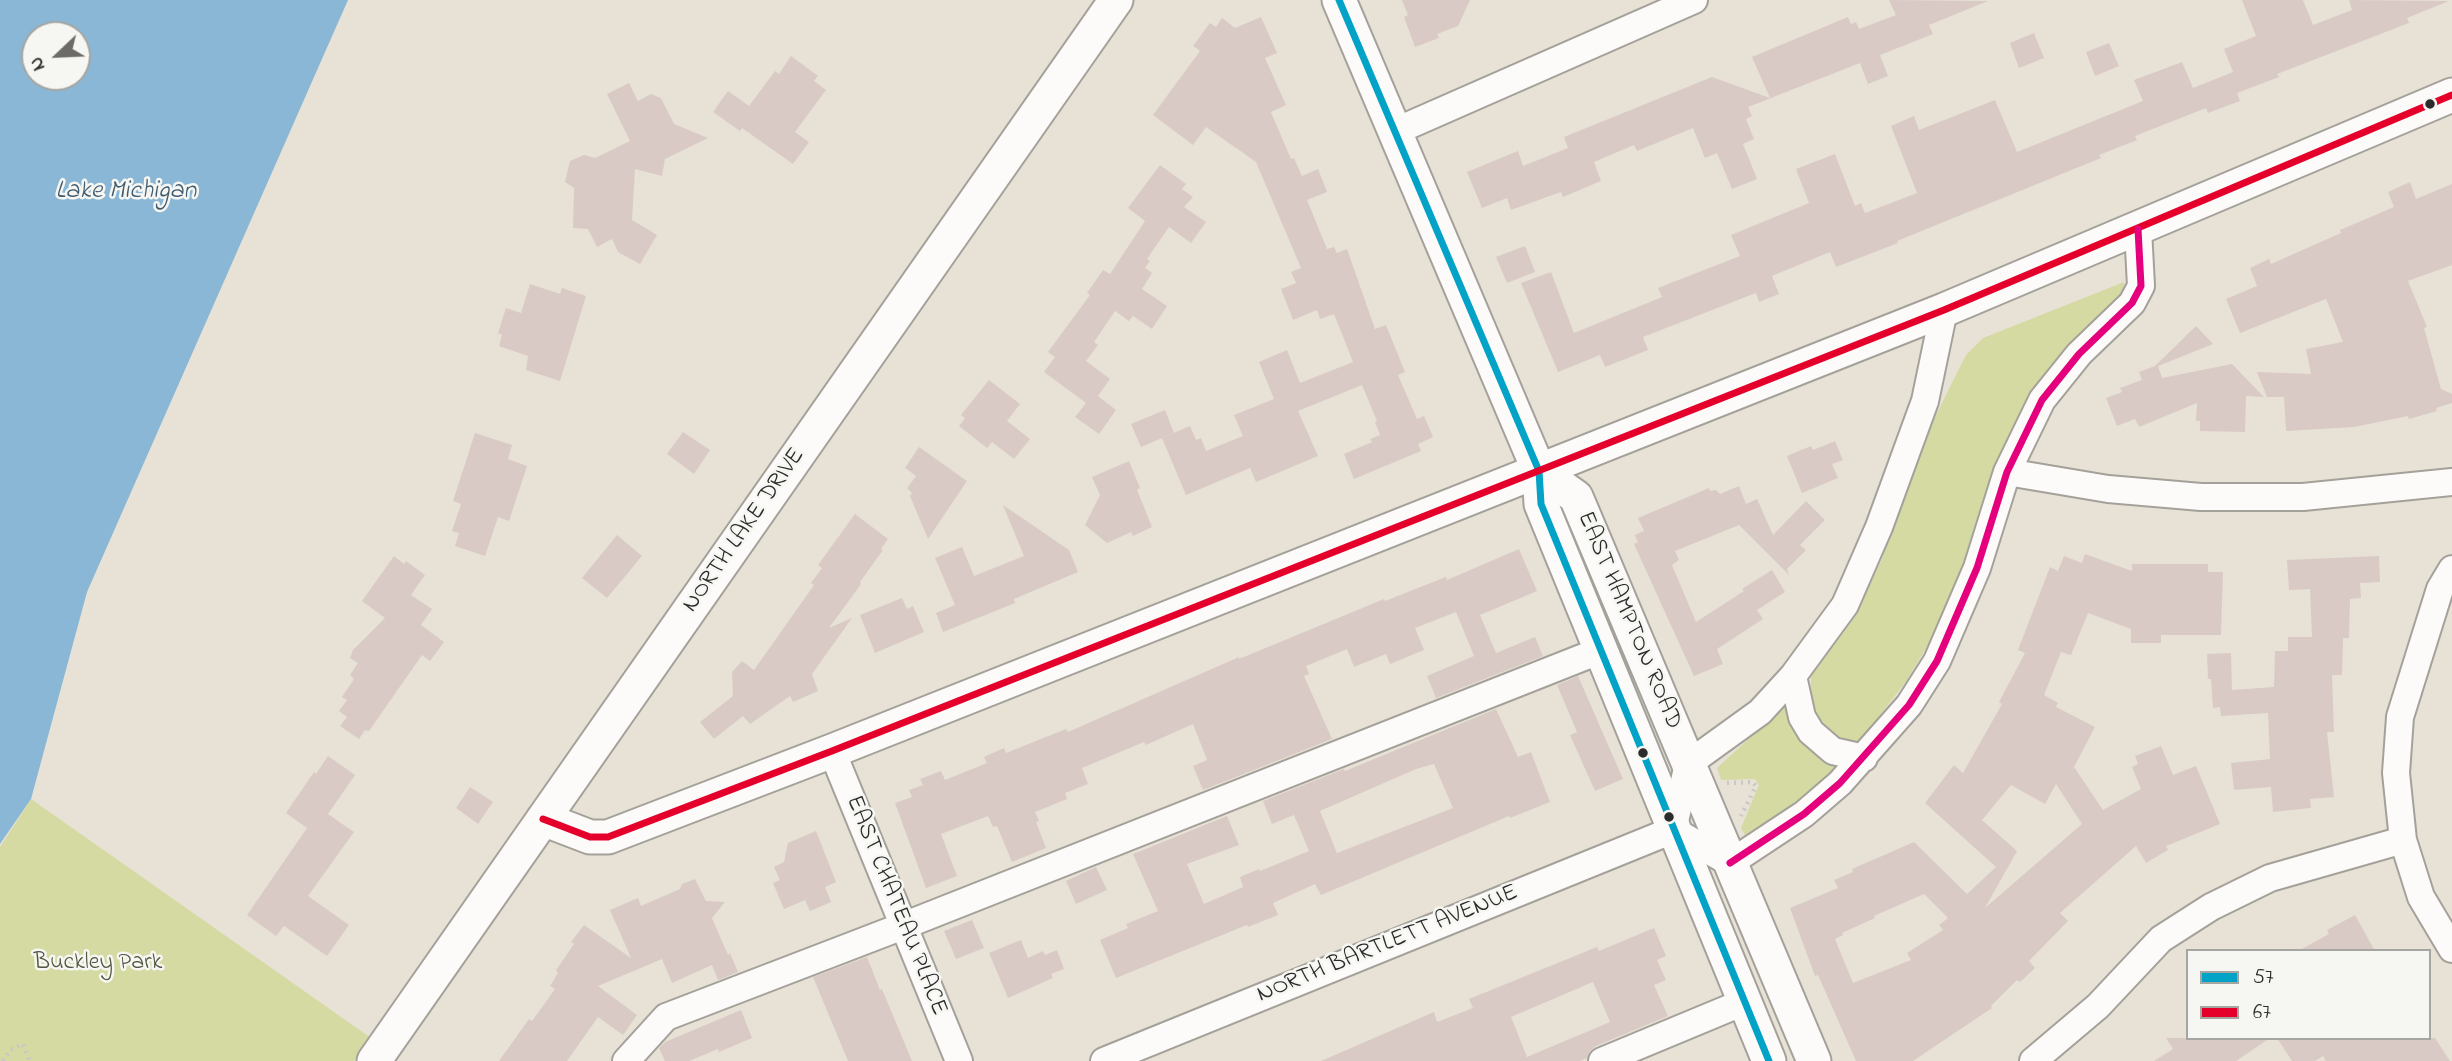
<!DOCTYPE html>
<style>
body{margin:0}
#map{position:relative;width:2452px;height:1061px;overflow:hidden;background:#e8e2d6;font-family:"Indie Flower",sans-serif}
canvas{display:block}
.legend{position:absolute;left:2186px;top:949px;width:245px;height:91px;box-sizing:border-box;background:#f6f6f2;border:2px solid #a5a5a2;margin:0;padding:9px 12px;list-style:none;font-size:21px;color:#2b2b2b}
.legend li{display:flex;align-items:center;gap:14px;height:35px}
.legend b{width:35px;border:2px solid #a5a5a2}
.north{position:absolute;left:21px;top:21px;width:70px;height:70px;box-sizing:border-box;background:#f6f6f2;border:2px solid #a5a5a2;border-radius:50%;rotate:247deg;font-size:19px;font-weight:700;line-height:28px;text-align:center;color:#2b2b2b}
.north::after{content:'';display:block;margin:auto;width:24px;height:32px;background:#6d6b67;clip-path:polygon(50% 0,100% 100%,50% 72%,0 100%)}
</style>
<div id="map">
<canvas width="2452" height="1061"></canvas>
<ul class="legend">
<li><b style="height:9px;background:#02a3c6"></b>57</li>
<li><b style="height:9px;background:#e4002b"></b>67</li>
</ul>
<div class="north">N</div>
</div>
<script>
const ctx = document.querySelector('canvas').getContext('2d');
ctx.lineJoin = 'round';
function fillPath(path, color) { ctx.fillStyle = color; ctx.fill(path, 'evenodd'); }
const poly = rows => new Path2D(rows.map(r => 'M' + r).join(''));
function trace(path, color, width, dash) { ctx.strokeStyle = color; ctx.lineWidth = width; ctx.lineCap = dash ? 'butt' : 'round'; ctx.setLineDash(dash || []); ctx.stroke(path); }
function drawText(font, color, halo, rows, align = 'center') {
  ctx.font = font + ' "Indie Flower",sans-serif'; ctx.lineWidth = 5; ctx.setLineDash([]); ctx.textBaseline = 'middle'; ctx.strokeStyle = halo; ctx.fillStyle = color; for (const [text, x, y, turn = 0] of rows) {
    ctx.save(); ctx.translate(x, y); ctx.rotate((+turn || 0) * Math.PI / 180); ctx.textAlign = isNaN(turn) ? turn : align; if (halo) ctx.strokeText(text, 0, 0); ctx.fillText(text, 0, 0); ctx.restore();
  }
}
fillPath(poly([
 [2124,282,2124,291,2076,338,2047,372,2019,416,1987,486,1955,589,1935,633,1907,680,1858,744,1841,741,1827,734,1816,719,1811,696,1811,676,1854,618,1882,559,1917,453,1966,355,1983,338],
 [1793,698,1841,762,1816,786,1789,807,1745,835,1741,828,1759,785,1755,779,1721,780,1717,768],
 [31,799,371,1038,354,1061,0,1061,0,847]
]), '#d4daa2');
fillPath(poly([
 [0,0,348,0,87,592,31,799,0,844],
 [35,35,77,35,77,77,35,77]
]), '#89b7d5');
fillPath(poly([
 [1402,0,1470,0,1458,26,1437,34,1439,38,1415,47,1404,17,1408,15],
 [1889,0,1988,1,1929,25,1933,34,1880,55,1888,76,1868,84,1860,63,1748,107,1752,116,1746,119,1754,139,1743,144,1757,179,1732,189,1717,153,1705,158,1693,128,1637,151,1634,145,1594,162,1601,181,1563,197,1561,192,1511,210,1507,198,1482,208,1467,172,1518,151,1523,166,1568,148,1564,137,1712,77,1770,98,1752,57,1848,17,1851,24,1856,22,1859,29,1896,15],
 [2242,0,2303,0,2313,25,2352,10,2349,0,2449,1,2407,18,2409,23,2277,74,2279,77,2237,93,2240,101,2208,113,2206,108,2135,136,2137,140,2099,155,2101,158,1897,241,1898,243,1836,267,1830,252,1772,276,1779,294,1759,302,1756,293,1643,337,1648,350,1605,367,1600,355,1558,372,1521,283,1551,272,1574,333,1662,297,1658,288,1740,256,1731,235,1809,203,1796,169,1835,154,1855,206,1861,203,1865,213,1917,193,1891,126,1914,116,1919,130,1995,100,2017,152,2143,101,2134,80,2182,62,2193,88,2233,72,2224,49,2256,36],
 [1261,17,1277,53,1265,58,1286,105,1271,112,1291,159,1294,158,1302,176,1318,169,1327,192,1307,200,1327,249,1334,247,1337,253,1347,249,1375,329,1386,325,1405,372,1398,375,1417,419,1424,416,1433,437,1418,444,1421,451,1354,479,1344,454,1372,442,1370,439,1380,435,1375,422,1377,421,1362,385,1298,411,1318,456,1256,482,1250,468,1186,495,1162,438,1190,426,1196,440,1201,438,1206,451,1243,436,1234,415,1274,399,1259,362,1287,350,1300,383,1353,362,1334,314,1320,319,1317,310,1293,320,1281,289,1296,283,1291,272,1301,268,1256,162,1206,127,1193,145,1153,115,1200,51,1193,46,1210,23,1216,27,1222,18,1235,28],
 [2034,33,2044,58,2019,68,2010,43],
 [2109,43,2119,66,2095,76,2086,52],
 [791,56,818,76,814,81,826,90,795,132,809,142,793,164,742,128,740,131,713,112,728,91,749,106,775,71,779,74],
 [629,83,638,101,651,94,661,98,674,124,708,138,665,159,662,176,635,169,632,220,657,235,640,264,618,252,612,239,597,247,588,229,573,228,574,188,565,182,570,161,584,155,595,158,630,141,607,94],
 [1160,165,1186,184,1182,189,1193,197,1184,207,1206,222,1191,243,1169,227,1147,259,1150,261,1145,268,1152,273,1142,289,1167,306,1152,329,1133,316,1129,321,1115,311,1094,342,1098,345,1086,361,1110,379,1098,396,1116,410,1099,434,1075,417,1086,403,1044,372,1055,357,1048,352,1090,295,1087,293,1103,270,1110,274,1145,221,1128,208],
 [2410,182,2416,199,2452,184,2452,265,2408,281,2427,327,2424,328,2441,389,2452,394,2452,403,2436,408,2437,411,2409,419,2408,416,2354,427,2286,431,2284,397,2267,397,2257,372,2311,374,2306,349,2343,342,2326,299,2240,333,2226,299,2257,286,2250,268,2269,259,2271,264,2341,233,2340,230,2394,207,2388,192],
 [1525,246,1535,272,1507,283,1496,257],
 [530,284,560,294,562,288,586,296,560,381,526,370,528,356,499,346,502,335,498,333,506,308,521,313],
 [2196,326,2213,344,2158,366,2162,378,2232,364,2264,397,2246,396,2245,432,2200,431,2200,421,2196,421,2197,403,2139,427,2135,419,2117,426,2106,398,2122,392,2120,388,2142,380,2139,372,2155,366],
 [989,380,1020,404,1007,421,1030,439,1014,459,992,442,987,448,959,426,965,418,961,415],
 [1165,410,1174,433,1141,447,1131,424],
 [683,432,710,450,694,474,667,454],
 [475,433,512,445,508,459,527,466,509,521,498,517,485,556,455,546,459,533,452,531,461,504,453,501],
 [1835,441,1843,460,1832,464,1838,478,1802,493,1787,456,1811,446,1813,450],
 [919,447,967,481,928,539,910,496,912,493,907,488,916,476,905,468],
 [1129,461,1140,488,1137,490,1152,527,1133,536,1131,532,1107,543,1085,525,1100,495,1092,477],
 [1739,486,1746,504,1757,499,1773,535,1806,501,1825,520,1800,545,1806,550,1787,569,1789,575,1739,525,1675,551,1679,560,1672,565,1696,622,1744,591,1742,589,1772,570,1785,592,1757,610,1763,619,1717,649,1723,664,1694,676,1634,544,1638,542,1635,535,1644,531,1638,518,1709,488,1710,491,1716,490,1720,494],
 [1003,505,1069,550,1078,572,1014,599,1015,603,943,632,936,613,955,605,935,558,962,547,974,576,1024,556],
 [855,514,888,539,881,549,883,550,860,582,861,584,829,628,852,618,812,674,818,691,793,702,790,696,750,724,743,716,714,739,700,722,733,696,732,672,742,661,754,670,814,585,811,583,822,568,818,565],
 [617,535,642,556,607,598,582,578],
 [1519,549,1537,591,1480,615,1496,653,1535,637,1543,656,1436,698,1427,676,1474,656,1456,612,1415,628,1424,650,1390,664,1386,654,1354,667,1347,649,1306,666,1309,674,1304,676,1332,739,1203,790,1193,766,1207,760,1193,724,1146,745,1144,742,1082,768,1088,784,1065,793,1067,799,1035,812,1039,821,1036,822,1046,848,1012,862,997,826,993,827,988,816,941,834,957,876,926,888,895,803,912,797,909,790,923,785,920,779,941,771,945,780,987,763,984,757,1004,748,1006,753,1066,729,1068,732,1239,657,1239,659,1384,599,1385,601,1446,577,1447,580],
 [2085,554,2132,571,2132,564,2208,564,2208,572,2223,572,2221,635,2161,635,2161,643,2131,643,2131,629,2088,613,2071,655,2061,652,2044,695,2058,703,2056,707,2095,727,2074,767,2103,810,2141,789,2132,767,2138,764,2135,756,2161,746,2173,775,2196,766,2220,824,2166,846,2168,850,2146,863,2136,846,2060,913,2068,921,2029,961,2035,968,2020,982,2017,980,1991,1006,1992,1008,1913,1061,1856,1061,1818,975,1815,976,1790,908,1838,888,1834,880,1853,872,1852,869,1914,842,1967,894,1996,867,1925,803,1954,765,1963,773,2002,704,1999,702,2025,653,2018,650,2050,567,2058,571,2064,556,2082,563],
 [2056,784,2082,824,1985,908,2017,851,1982,820,2011,785,2045,804],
 [1924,894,1948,918,1939,925,1943,930,1907,953,1911,960,1853,983,1835,939,1843,935,1842,933,1875,918,1874,916],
 [394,556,404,564,406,561,425,575,411,595,432,609,421,625,444,642,430,661,422,655,369,731,365,730,359,739,340,726,347,717,339,711,347,700,342,697,354,679,350,675,358,663,350,658,353,650,385,618,362,601],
 [2379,556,2380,582,2360,583,2361,598,2350,599,2349,638,2343,638,2342,675,2332,675,2334,732,2327,732,2334,797,2310,799,2311,808,2273,812,2271,787,2234,790,2231,763,2270,759,2268,713,2221,716,2220,707,2213,708,2211,679,2208,679,2207,654,2231,653,2232,690,2274,687,2275,651,2288,651,2288,637,2312,637,2310,589,2289,590,2287,560],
 [902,598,907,609,913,606,924,632,875,653,860,615],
 [1578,676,1623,779,1595,791,1570,735,1577,732,1557,685],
 [1496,709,1518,757,1531,752,1550,802,1510,818,1509,816,1321,895,1315,884,1273,903,1278,915,1248,927,1247,925,1116,978,1100,940,1128,928,1126,924,1158,911,1133,854,1227,816,1239,845,1187,864,1204,904,1243,887,1240,877,1259,869,1260,871,1309,851,1294,815,1272,824,1263,801,1344,769,1345,771],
 [1434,764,1453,808,1337,853,1320,811,1416,769],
 [328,756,355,775,328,814,354,832,308,896,349,925,327,956,284,926,276,936,247,915,307,828,286,813,314,772,316,774],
 [470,787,493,802,478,824,456,808],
 [816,831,836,882,825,887,831,902,810,911,805,900,784,909,773,883,780,880,774,867,784,862,788,843],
 [1096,867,1107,890,1076,904,1066,881],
 [695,879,706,901,725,902,712,918,728,955,730,953,738,972,718,980,712,965,672,983,662,959,598,986,637,1015,623,1035,598,1017,567,1061,499,1061,529,1019,532,1021,555,989,550,986,558,973,556,970,574,944,571,942,584,925,631,958,610,910,638,898,641,906,680,889,682,884],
 [2355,915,2375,951,2298,951,2329,934,2327,930],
 [972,920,984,948,956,959,944,931],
 [1654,928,1666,956,1657,960,1666,980,1654,985,1668,1016,1596,1046,1590,1051,1587,1058,1580,1061,1321,1061,1434,1012,1437,1022,1473,1008,1469,999,1597,947,1599,951],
 [1593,982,1610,1022,1527,1057,1511,1017],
 [1021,940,1028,958,1043,951,1045,955,1057,950,1064,969,1051,974,1053,978,1008,998,989,953],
 [867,957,880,990,882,989,912,1061,848,1061,813,977],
 [741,1010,752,1038,719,1052,718,1049,689,1061,665,1061,659,1048,665,1042],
 [2166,1038,2270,1038,2236,1061,2154,1061,2173,1049],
 [2277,1038,2435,1038,2450,1061,2326,1061,2323,1056,2315,1061,2292,1061]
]), '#d9cac5');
const minor = poly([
 [1396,131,1694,0],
 [2007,472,2108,489,2201,497,2303,497,2452,482],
 [2452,569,2440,589,2400,717,2396,773,2403,840,2421,897,2452,949],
 [1793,676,1802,717,1811,732,1833,751,1864,758],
 [832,751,959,1061],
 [1673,830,1730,863,1804,814,1840,783,1909,705,1937,661,1977,568,2007,472,2042,400,2079,354,2132,303,2141,286,2138,229],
 [1673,830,1688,764,1760,712,1793,676,1845,605,1879,527,1925,401,1944,310],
 [626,1061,666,1017,903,926,1599,651],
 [1104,1061,1673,830],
 [1602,1061,1744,1002],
 [2033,1061,2098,1006,2161,939,2211,907,2270,878,2403,840]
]);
const major = poly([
 [1339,0,1539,471,1541,504,1769,1061],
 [1539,471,1576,497,1814,1061],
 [543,819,590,837,608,837,832,751,1944,310,2452,95],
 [374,1061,1116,0]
]);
trace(minor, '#a4a19a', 30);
trace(major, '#a4a19a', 37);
trace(poly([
 [1727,783,1753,782,1756,786,1741,816],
 [3,1061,10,1050,23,1044,30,1061]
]), '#c9c8c6', 4.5, [2, 5]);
trace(minor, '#fcfbf9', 26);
trace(major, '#fcfbf9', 33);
trace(poly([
 [1339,0,1539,471,1541,504,1769,1061]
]), '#02a3c6', 7);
trace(poly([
 [543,819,590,837,608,837,832,751,1944,310,2452,95]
]), '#e4002b', 7);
trace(poly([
 [1730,863,1804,814,1840,783,1909,705,1937,661,1977,568,2007,472,2042,400,2079,354,2132,303,2141,286,2138,229]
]), '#e5007d', 7);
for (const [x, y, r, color] of [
 [2430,104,6,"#2b2b2b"],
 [1643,753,6,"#2b2b2b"],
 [1669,817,6,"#2b2b2b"]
]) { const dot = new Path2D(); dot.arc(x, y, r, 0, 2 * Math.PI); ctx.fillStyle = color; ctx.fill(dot); trace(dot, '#f6f6f2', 2.5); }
drawText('24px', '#2b2b2b', '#f6f6f2', [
 ["NORTH LAKE DRIVE",745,531,-55],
 ["EAST HAMPTON ROAD",1628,621,67],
 ["EAST CHATEAU PLACE",895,906,68],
 ["NORTH BARTLETT AVENUE",1388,945,-22]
]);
drawText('24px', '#51553e', '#f6f6f2', [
 ["Buckley Park",98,964]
]);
drawText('italic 26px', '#405b6f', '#f6f6f2', [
 ["Lake Michigan",126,193]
]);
</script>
